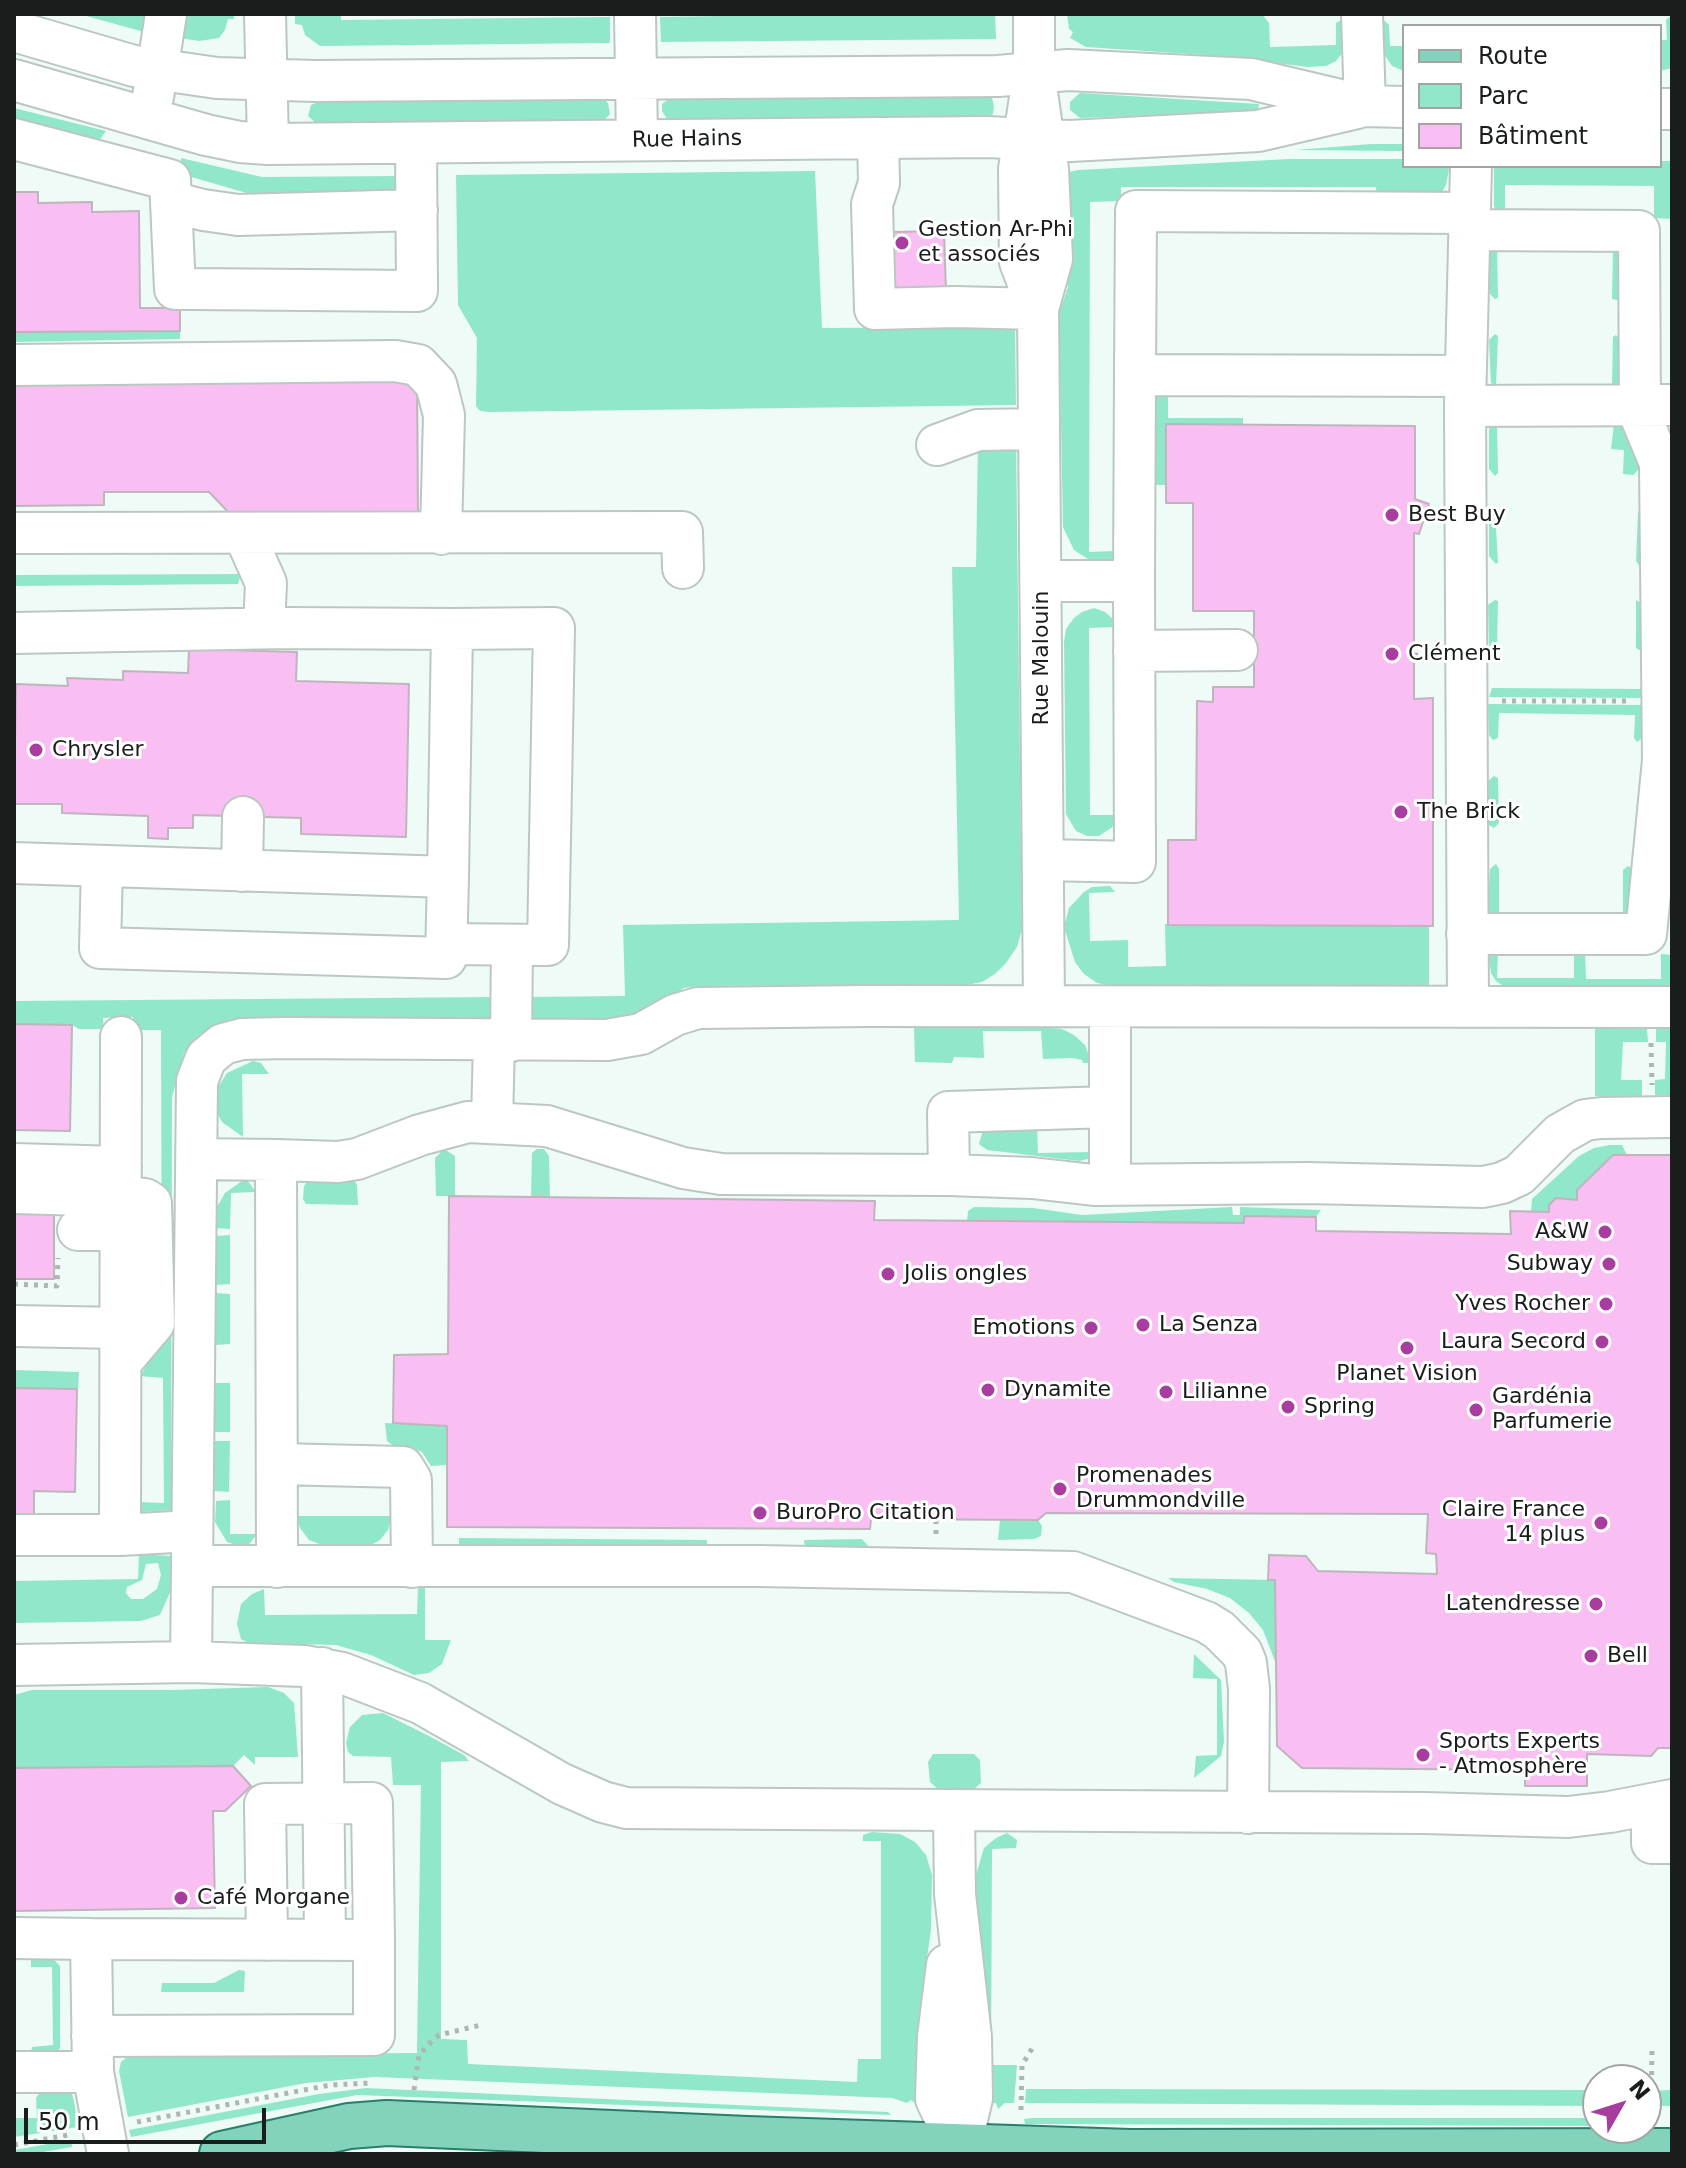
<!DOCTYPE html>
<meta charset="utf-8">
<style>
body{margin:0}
#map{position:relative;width:1686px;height:2168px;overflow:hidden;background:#effbf6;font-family:"DejaVu Sans",sans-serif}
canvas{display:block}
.frame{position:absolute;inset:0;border:16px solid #191d1b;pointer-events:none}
.legend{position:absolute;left:1402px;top:24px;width:260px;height:144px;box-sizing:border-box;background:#fff;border:2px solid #a3a5a4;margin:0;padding:10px 14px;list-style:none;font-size:24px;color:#191d1b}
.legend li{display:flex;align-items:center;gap:16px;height:40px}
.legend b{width:40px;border:2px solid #a3a5a4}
.north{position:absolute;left:1582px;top:2064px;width:80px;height:80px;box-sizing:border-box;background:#fff;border:2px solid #a3a5a4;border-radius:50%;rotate:51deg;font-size:22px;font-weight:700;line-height:32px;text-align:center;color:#191d1b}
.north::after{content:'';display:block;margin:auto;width:28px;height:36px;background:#a63d9f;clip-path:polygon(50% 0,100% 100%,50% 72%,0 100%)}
.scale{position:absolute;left:24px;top:2108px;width:242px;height:36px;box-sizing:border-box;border:4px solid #191d1b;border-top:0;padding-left:10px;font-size:24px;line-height:28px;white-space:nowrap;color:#191d1b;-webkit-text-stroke:6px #fff;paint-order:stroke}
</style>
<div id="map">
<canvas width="1686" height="2168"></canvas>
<div class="frame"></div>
<ul class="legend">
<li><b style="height:10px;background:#82d2bc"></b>Route</li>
<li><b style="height:22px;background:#91e7c9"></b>Parc</li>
<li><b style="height:22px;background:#f9bef2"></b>Bâtiment</li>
</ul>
<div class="north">N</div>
<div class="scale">50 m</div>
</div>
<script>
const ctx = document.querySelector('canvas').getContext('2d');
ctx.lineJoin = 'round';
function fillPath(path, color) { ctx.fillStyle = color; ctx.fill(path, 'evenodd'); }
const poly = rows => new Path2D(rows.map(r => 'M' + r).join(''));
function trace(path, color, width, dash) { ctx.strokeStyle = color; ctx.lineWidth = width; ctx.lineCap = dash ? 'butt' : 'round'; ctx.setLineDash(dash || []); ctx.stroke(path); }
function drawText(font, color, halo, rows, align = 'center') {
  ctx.font = font + ' "DejaVu Sans",sans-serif'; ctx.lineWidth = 6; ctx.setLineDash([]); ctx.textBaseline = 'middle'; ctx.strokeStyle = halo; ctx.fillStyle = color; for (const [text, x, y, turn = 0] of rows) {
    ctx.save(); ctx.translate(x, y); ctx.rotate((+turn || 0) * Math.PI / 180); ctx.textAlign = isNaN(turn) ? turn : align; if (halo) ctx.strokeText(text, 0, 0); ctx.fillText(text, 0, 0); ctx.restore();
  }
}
fillPath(poly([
 [79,14,144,14,144,32],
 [181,14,234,14,234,19,228,19,225,30,219,38,199,41,180,38],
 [295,14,341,14,341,20,610,17,610,43,320,46,305,35,302,25,295,24],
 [836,14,995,14,996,39,661,42,660,17],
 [1067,14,1262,14,1269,23,1270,47,1336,45,1336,23,1339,21,1343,22,1345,50,1336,61,1326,66,1308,67,1219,56,1086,47,1070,38,1073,32,1069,29],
 [1669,17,1672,17,1672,68,1660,71,1660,40,1667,40,1666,20],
 [1385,21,1389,25,1390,46,1404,46,1404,71,1392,66,1380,48,1382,22],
 [1080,93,1259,104,1258,109,1253,111,1080,118,1070,110,1070,102],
 [986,94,992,98,994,106,993,114,986,119,669,122,662,111,662,104,673,96],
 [603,98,608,103,610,114,601,123,318,125,308,116,311,105,323,100],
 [14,108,106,131,96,145,14,124],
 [1371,144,1404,144,1404,151,1296,150],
 [181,158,262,177,399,176,400,196,257,196,188,176,180,169],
 [1290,159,1404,159,1404,166,1448,166,1449,170,1446,185,1441,194,1377,200,1376,187,1121,187,1121,201,1090,202,1089,552,1116,551,1115,557,1109,560,1088,559,1074,550,1063,527,1059,313,1068,287,1065,173,1078,170],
 [1660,161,1672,161,1672,219,1654,218,1654,186,1505,185,1505,211,1496,211,1494,206,1494,166,1660,166],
 [815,171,822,328,1015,327,1016,405,489,412,480,411,476,406,477,338,458,305,456,175],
 [1497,247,1498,298,1495,299,1490,294,1490,252],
 [1620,249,1622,295,1617,300,1612,299,1613,251],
 [180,331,180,339,14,342,14,332],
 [1495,334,1498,336,1496,386,1491,383,1489,340],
 [1616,335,1621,341,1620,384,1615,388,1612,385,1613,337],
 [1160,393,1168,394,1168,418,1243,418,1243,425,1166,485,1150,485,1154,398],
 [1497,424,1498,473,1495,476,1489,469,1489,429,1492,425],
 [1614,424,1622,425,1639,462,1638,470,1633,475,1623,474,1624,450,1611,449],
 [1016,439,1022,929,1017,947,1006,963,995,974,982,982,966,985,698,986,684,988,651,1012,621,1020,525,1020,525,997,625,996,623,925,959,920,952,567,976,567,978,440],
 [1495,511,1498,562,1496,564,1489,556,1489,516],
 [1638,512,1641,513,1643,562,1639,565,1636,561],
 [241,574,238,584,14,586,14,575],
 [1495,600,1498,601,1497,651,1494,652,1489,646,1488,605],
 [1636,600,1645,605,1644,648,1641,651,1636,648],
 [1094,608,1105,612,1113,619,1116,627,1089,628,1090,815,1118,815,1114,826,1099,836,1087,836,1076,831,1066,814,1064,642,1066,629,1074,618,1082,612],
 [1492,688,1644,689,1644,698,1489,697],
 [1488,704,1644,705,1645,736,1637,742,1634,738,1635,715,1499,713,1498,738,1493,740,1489,735],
 [1494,776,1498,778,1499,823,1494,828,1489,825,1488,820,1488,781],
 [1496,864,1499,869,1499,913,1497,916,1489,912,1488,909,1490,869],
 [1628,866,1635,871,1630,914,1623,915,1623,870],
 [1110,886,1115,892,1089,893,1090,941,1128,940,1128,967,1166,966,1165,924,1429,926,1429,986,1116,987,1097,983,1084,974,1075,962,1064,927,1069,908,1084,892,1092,887],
 [1498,952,1497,978,1574,978,1574,953,1585,952,1586,979,1661,979,1661,954,1672,955,1672,987,1506,988,1496,981,1491,973,1489,957,1492,953],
 [496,997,496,1021,235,1020,213,1026,197,1037,184,1053,172,1097,171,1510,138,1512,138,1502,164,1503,163,1378,140,1376,162,1340,161,1030,134,1030,133,1017,103,1018,104,1029,79,1029,72,1025,14,1024,14,1001],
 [1042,1027,1062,1029,1074,1035,1085,1045,1092,1063,1083,1063,1082,1060,1072,1058,1043,1059,1041,1031,983,1031,984,1058,954,1057,952,1063,915,1062,914,1028],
 [1595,1028,1647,1029,1648,1042,1623,1042,1621,1080,1642,1080,1642,1096,1595,1096],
 [1656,1029,1672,1029,1672,1095,1655,1095,1655,1080,1665,1079,1666,1042,1656,1042],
 [253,1061,261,1063,269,1074,242,1074,243,1137,222,1122,217,1113,218,1087,227,1073],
 [1037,1125,1038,1153,1090,1152,1088,1159,1079,1161,987,1150,979,1144,983,1130],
 [1610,1145,1622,1145,1627,1155,1612,1155,1577,1190,1577,1200,1556,1198,1549,1205,1549,1212,1531,1212,1532,1199,1579,1156,1594,1148],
 [444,1149,455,1156,455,1196,436,1196,435,1158],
 [537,1149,544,1149,549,1156,550,1197,531,1197,532,1153],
 [247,1180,256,1192,231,1193,230,1229,214,1228,217,1207,225,1193,242,1181],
 [354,1180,357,1185,358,1205,306,1204,303,1199,304,1186,307,1182],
 [974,1207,1033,1208,1082,1215,1232,1207,1233,1215,1240,1215,1240,1207,1321,1210,1316,1217,1245,1216,1244,1223,967,1221,968,1211],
 [230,1235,230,1284,215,1285,214,1236],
 [215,1293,230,1294,230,1344,215,1345],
 [14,1370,79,1372,78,1389,14,1388],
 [214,1383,230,1383,230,1432,214,1432],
 [385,1423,447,1426,447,1465,431,1466,422,1452,412,1448,395,1447,387,1441],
 [215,1441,230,1441,229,1492,214,1491],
 [230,1500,230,1534,257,1534,248,1546,239,1546,227,1542,215,1522,216,1501],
 [297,1516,392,1516,388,1530,380,1540,371,1545,322,1545,309,1540,300,1528],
 [1000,1520,1038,1520,1042,1526,1041,1536,1034,1539,998,1540],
 [459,1538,707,1540,707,1546,459,1547],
 [862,1539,869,1547,805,1548,804,1540],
 [139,1554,171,1556,171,1590,160,1615,141,1621,14,1623,14,1581,138,1579],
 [158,1563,161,1575,157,1589,143,1599,131,1599,126,1593,127,1587,142,1580,146,1564],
 [1168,1578,1275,1580,1276,1664,1263,1630,1249,1613,1230,1598,1207,1589,1174,1582],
 [418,1588,425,1588,425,1640,451,1640,442,1664,429,1673,414,1675,371,1655,336,1645,249,1643,241,1639,237,1624,241,1604,252,1594,264,1589,265,1615,417,1614],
 [1194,1654,1221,1680,1224,1742,1221,1756,1194,1778,1196,1756,1217,1755,1217,1679,1193,1678],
 [268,1687,284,1693,294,1703,298,1757,255,1757,255,1765,244,1755,233,1766,14,1768,14,1695,32,1690,171,1690],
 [383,1713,429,1736,464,1755,469,1761,441,1762,441,2039,467,2040,468,2064,857,2082,858,2059,881,2059,881,1841,863,1841,863,1835,872,1832,900,1834,915,1842,926,1855,932,1875,931,1930,924,1979,920,2098,916,2104,911,2100,907,2103,892,2098,375,2077,306,2083,128,2117,119,2071,121,2062,127,2057,140,2055,417,2053,421,1785,393,1785,391,1757,353,1756,348,1752,346,1743,350,1727,362,1715],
 [933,1754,974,1754,980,1760,981,1783,973,1790,940,1791,930,1782,928,1762],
 [1007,1833,1017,1840,1016,1848,992,1849,991,2065,1017,2065,1014,2103,1005,2103,998,2109,996,2103,989,2104,976,1926,976,1875,984,1848,996,1838],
 [31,1958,54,1960,60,1966,60,2048,56,2053,31,2053,32,2047,53,2045,52,1967,31,1967],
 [239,1970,245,1971,244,1992,161,1992,162,1983,214,1983],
 [1670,2066,1672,2106,1646,2106,1646,2091,1670,2090],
 [366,2088,888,2112,891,2115,357,2095,131,2137,129,2130,319,2094],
 [1026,2089,1598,2090,1598,2106,1025,2103],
 [66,2090,72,2094,74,2101,78,2127,14,2137,14,2118,37,2118,36,2098,40,2092],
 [1033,2118,1598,2118,1598,2126,1025,2124,1024,2119],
 [71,2140,72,2147,32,2154,14,2154,14,2150]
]), '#91e7c9');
const building = poly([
 [14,192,38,192,38,203,92,202,92,212,139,211,140,308,180,308,180,331,14,332,14,192],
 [944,231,946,293,891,295,890,232,944,231],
 [417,374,418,517,234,518,209,492,104,492,104,505,14,506,14,375,417,374],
 [1166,424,1415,426,1415,499,1429,504,1419,534,1414,533,1414,699,1433,698,1433,926,1168,925,1168,840,1196,840,1197,701,1213,702,1213,687,1254,687,1254,611,1193,611,1193,503,1166,503,1166,424],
 [189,649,297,652,296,681,409,684,406,837,301,834,301,818,193,815,193,828,168,828,168,839,148,838,148,816,62,813,62,804,14,804,16,684,68,686,67,678,123,680,123,671,188,673,189,649],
 [14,1024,72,1025,70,1131,14,1130,14,1024],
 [1613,1155,1670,1155,1672,1157,1672,1748,1658,1748,1651,1756,1587,1754,1587,1786,1525,1786,1525,1770,1302,1768,1277,1746,1275,1580,1268,1580,1269,1555,1306,1556,1318,1571,1437,1574,1436,1554,1426,1553,1428,1514,1046,1513,1038,1520,871,1519,870,1529,447,1527,447,1426,393,1423,394,1355,448,1354,449,1196,875,1201,874,1220,1244,1223,1244,1216,1316,1217,1316,1231,1511,1234,1510,1211,1549,1212,1549,1205,1556,1198,1577,1200,1577,1190,1613,1155],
 [14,1205,54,1206,54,1279,14,1279,14,1205],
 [14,1388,77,1389,75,1492,34,1491,34,1517,14,1516,14,1388],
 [233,1766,251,1786,225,1811,213,1811,215,1908,14,1911,14,1768,233,1766]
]);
fillPath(building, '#f9bef2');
trace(building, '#beb5bd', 2);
const minor = poly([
 [265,14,268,144],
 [635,14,637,140],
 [1034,14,1034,72,1019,169,1020,262,1038,309],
 [1362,14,1365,106],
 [14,31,134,66,217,78,315,81,998,76,1068,70,1251,79,1365,106,1404,107],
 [1034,72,1048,169,1052,259,1038,309,1044,1006],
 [14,80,206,135,240,142,268,144,987,137,1070,141,1258,131,1357,108],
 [153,97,166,14],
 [1660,109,1672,109],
 [878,138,879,183,872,204,875,309,955,307,1038,309],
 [14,139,170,180,175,289,194,289,417,291,416,144],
 [172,202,203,210,238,215,417,210],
 [14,365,395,361,418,365,436,384,444,415,441,534],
 [1135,375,1136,211,1469,213],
 [1465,406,1672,405],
 [937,445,978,430,1039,429],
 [14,533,682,532,683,568],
 [244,534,266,583,264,628],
 [1041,581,1134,581,1135,862,1043,860],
 [1134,581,1135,375,1465,376],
 [14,633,287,628,452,629,448,877],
 [1134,651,1237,650],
 [14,863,448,877,446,958,100,948,102,866],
 [242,871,243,817],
 [1467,934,1646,934,1663,760,1660,463,1640,415,1639,231,1469,230],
 [446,944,548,945,554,628,452,629],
 [1468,1005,1465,406,1471,166],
 [1110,1007,1110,1185],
 [511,1041,512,945],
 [492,1123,494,1041],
 [197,1159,276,1160,277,1567],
 [276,1160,338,1162,357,1159,420,1135,468,1122,547,1126,683,1168,721,1174,949,1175,1032,1178,1094,1185,1308,1183,1483,1187,1502,1183,1519,1175,1560,1134,1585,1120,1601,1118,1672,1117],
 [14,1164,121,1167],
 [949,1175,948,1112,1110,1107],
 [14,1193,121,1196,145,1199,151,1203,154,1323,121,1362],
 [78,1230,121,1230],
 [14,1326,121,1328],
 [278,1464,403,1467,411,1480,412,1567],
 [14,1535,120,1535,192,1531],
 [120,1535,121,1037],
 [192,1566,759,1566,1073,1572,1206,1622,1219,1630,1242,1653,1246,1663,1249,1689,1248,1813],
 [191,1662,197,1081,206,1058,223,1044,242,1039,286,1038,607,1040,641,1034,675,1015,698,1008,867,1006,1672,1007],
 [14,1665,191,1662,304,1666,342,1673,420,1703,562,1784,603,1802,626,1808,1425,1813,1568,1817,1610,1812,1672,1800],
 [322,1668,325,1940],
 [1652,1804,1652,1843,1672,1843],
 [954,1811,955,1894,971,2037,972,2098,959,2154],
 [14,1938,91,1939,93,2072],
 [91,1939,374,1940,374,2035,92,2036],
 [267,1940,265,1804,372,1803,374,1940],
 [947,1965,938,2037,936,2099,959,2147],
 [14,2072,93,2072,108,2154]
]);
const major = poly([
 [222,2154,349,2126,387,2123,747,2139,1130,2152,1672,2151]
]);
trace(minor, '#bcc7c3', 44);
trace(major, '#277f67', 48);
trace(poly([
 [1414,655,1433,656],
 [1502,701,1628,701],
 [1651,1043,1652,1085],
 [14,1284,57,1286,58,1258],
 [936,1520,936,1535],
 [414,2090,419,2055,431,2042,439,2035,481,2025],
 [1021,2110,1022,2065,1033,2047],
 [1651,2115,1652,2048],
 [137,2122,330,2085,371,2083],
 [14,2145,68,2135]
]), '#adb6b2', 5, [4, 6]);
trace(minor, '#fff', 40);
trace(major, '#82d2bc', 44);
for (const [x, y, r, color] of [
 [902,243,8,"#a63d9f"],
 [1392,515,8,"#a63d9f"],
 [1392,654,8,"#a63d9f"],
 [36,750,8,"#a63d9f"],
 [1401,812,8,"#a63d9f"],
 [1605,1232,8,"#a63d9f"],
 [1609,1264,8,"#a63d9f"],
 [888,1274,8,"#a63d9f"],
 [1606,1304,8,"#a63d9f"],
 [1143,1325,8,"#a63d9f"],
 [1091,1328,8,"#a63d9f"],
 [1602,1342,8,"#a63d9f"],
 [1407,1348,8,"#a63d9f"],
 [988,1390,8,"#a63d9f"],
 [1166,1392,8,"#a63d9f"],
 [1288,1407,8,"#a63d9f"],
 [1476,1410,8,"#a63d9f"],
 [1060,1489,8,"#a63d9f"],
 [760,1513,8,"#a63d9f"],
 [1601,1523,8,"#a63d9f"],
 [1596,1604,8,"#a63d9f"],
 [1591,1656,8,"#a63d9f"],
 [1423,1755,8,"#a63d9f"],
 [181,1898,8,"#a63d9f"]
]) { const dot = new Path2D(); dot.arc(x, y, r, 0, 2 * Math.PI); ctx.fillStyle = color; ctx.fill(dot); trace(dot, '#fff', 3); }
drawText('22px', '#191d1b', '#fff', [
 ["Rue Hains",687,140,-1],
 ["Rue Malouin",1042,658,-90]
]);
drawText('22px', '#191d1b', '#fff', [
 ["Gestion Ar-Phi",918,230],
 ["et associés",918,255],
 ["Best Buy",1408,515],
 ["Clément",1408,654],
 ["Chrysler",52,750],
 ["The Brick",1417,812],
 ["A&W",1589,1232,"right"],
 ["Subway",1593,1264,"right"],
 ["Jolis ongles",904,1274],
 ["Yves Rocher",1590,1304,"right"],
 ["La Senza",1159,1325],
 ["Emotions",1075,1328,"right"],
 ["Laura Secord",1586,1342,"right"],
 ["Planet Vision",1407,1374,"center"],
 ["Dynamite",1004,1390],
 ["Lilianne",1182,1392],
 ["Gardénia",1492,1397],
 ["Parfumerie",1492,1422],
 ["Spring",1304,1407],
 ["Promenades",1076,1476],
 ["Drummondville",1076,1501],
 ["Claire France",1585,1510,"right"],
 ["14 plus",1585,1535,"right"],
 ["BuroPro Citation",776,1513],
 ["Latendresse",1580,1604,"right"],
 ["Bell",1607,1656],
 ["Sports Experts",1439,1742],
 ["- Atmosphère",1439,1767],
 ["Café Morgane",197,1898]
], 'left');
</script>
